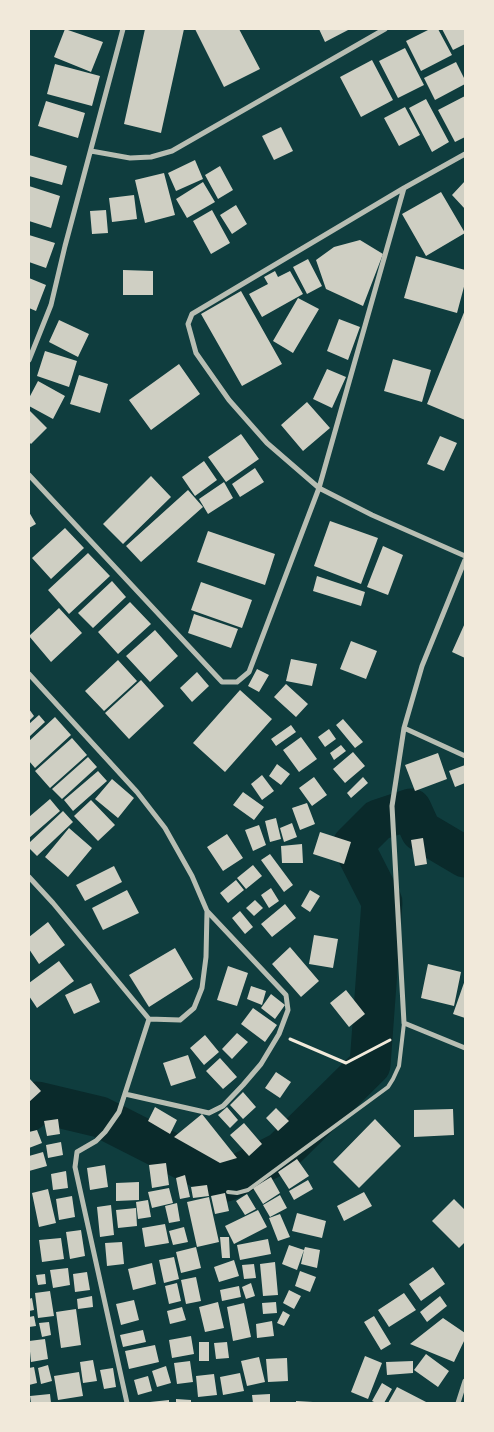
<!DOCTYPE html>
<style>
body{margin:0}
#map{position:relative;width:494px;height:1432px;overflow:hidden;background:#0f3d3e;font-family:Commissioner,sans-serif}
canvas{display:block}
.frame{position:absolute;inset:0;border:30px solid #f1e9da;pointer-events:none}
</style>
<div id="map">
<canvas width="494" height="1432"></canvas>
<div class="frame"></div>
</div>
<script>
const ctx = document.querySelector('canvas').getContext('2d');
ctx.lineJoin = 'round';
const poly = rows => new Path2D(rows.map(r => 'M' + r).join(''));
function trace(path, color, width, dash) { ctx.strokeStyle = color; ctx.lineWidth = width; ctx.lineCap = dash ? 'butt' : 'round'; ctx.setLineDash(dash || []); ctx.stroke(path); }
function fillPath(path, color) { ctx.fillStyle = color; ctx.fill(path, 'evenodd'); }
trace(poly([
 [29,1111,37,1102,100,1117,226,1181,282,1152,370,1065,382,902,353,845,378,820,411,809,421,831,465,857]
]), '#0a2a2b', 41);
fillPath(poly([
 [65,29,103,42,91,72,54,57],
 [145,29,184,29,161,133,124,124],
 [195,29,239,29,260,69,224,87],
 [319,29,350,29,325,42],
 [430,29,438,29,452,55,421,71,406,41],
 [442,29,465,29,465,44,453,50],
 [405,48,424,85,398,98,379,61],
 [372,60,393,100,361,117,340,77],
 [456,62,465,80,465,84,435,100,424,78],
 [55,64,100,76,92,106,47,94],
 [465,96,465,137,455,142,438,110],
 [426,99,449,142,432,152,409,108],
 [46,101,85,113,78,138,38,126],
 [405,107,420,135,399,146,384,118],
 [281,127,293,151,274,160,262,136],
 [29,155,67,166,62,185,29,176],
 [195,160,203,179,176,191,168,173],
 [220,166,233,190,218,199,205,175],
 [164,173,175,215,145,223,135,180],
 [465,181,465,209,452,195],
 [203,182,215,202,187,218,176,199],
 [29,186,60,196,51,228,29,221],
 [441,192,465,233,426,256,402,214],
 [134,195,137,219,112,222,109,198],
 [236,205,247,224,232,234,220,215],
 [106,210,108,233,92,234,90,211],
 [212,210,230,243,211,254,193,221],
 [29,235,55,243,46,268,29,262],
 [360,240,383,254,363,306,326,289,316,260,334,247],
 [416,256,465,270,465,283,457,313,404,298],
 [308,259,322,286,307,294,293,267],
 [123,270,153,271,153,295,123,295],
 [275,271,278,277,290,271,303,294,262,317,249,294,268,284,264,277],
 [29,278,46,285,36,311,29,308],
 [241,291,282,364,242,386,201,314],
 [298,298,319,309,293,353,273,341],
 [465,310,465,420,427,404],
 [339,319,360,327,348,360,327,351],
 [59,320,89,334,78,357,49,342],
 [45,351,77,361,69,387,37,376],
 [393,359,431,370,422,402,384,391],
 [179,364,200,394,151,430,129,400],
 [327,369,346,377,332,408,313,399],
 [79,375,108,384,100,413,70,404],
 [38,381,65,396,53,419,29,406,29,398],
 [307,402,330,428,303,451,281,425],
 [29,410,47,428,31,444,29,442],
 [241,434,259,459,226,482,208,457],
 [440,436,457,443,444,471,427,464],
 [204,461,217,480,195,496,182,477],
 [255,468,264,482,240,497,232,484],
 [151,476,171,497,123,544,103,524],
 [224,482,233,498,208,514,199,499],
 [188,490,203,507,141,562,126,546],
 [29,512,36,524,29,528],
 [330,521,378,538,361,584,314,566],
 [65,528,84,548,51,579,32,558],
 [208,531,275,554,265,585,197,562],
 [383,546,403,555,388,595,367,587],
 [88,553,110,576,69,614,48,590],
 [317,576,365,592,361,606,313,591],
 [112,581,126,597,93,628,78,613],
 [201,582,252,600,242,628,191,610],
 [130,602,151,624,118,654,98,632],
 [59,608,82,633,51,662,29,636],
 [194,614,238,629,231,648,188,633],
 [465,623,465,658,452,652],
 [155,630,178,656,150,682,126,656],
 [351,641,377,651,366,679,340,669],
 [291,659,317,664,312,686,286,681],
 [118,660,137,681,104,711,85,691],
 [257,669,269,675,259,692,248,686],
 [197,672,209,686,192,702,180,688],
 [141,680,164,706,129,739,105,713],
 [286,684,308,704,296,717,274,697],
 [240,690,272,719,225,772,193,743],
 [29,709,34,716,29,721],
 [39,715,45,722,29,737,29,724],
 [55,717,71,735,35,768,29,761,29,741],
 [343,719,363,742,355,748,336,725],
 [291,725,296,732,276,746,271,739],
 [329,729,336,739,325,747,318,737],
 [301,737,317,759,299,772,283,750],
 [72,738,87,755,50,788,35,771],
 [341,745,346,751,334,760,330,753],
 [353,752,365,766,345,783,333,769],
 [438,753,447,779,415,791,405,765],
 [88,757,97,767,62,799,52,789],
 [277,764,290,774,281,785,269,776],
 [465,765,465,783,455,787,449,771],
 [98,771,107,781,73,811,64,800],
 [262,775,274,791,262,800,251,784],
 [314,777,327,795,312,806,299,788],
 [363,777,368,783,351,798,347,793],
 [112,779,134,798,118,818,95,799],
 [243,792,264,807,254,820,233,805],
 [50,799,60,811,29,838,29,817],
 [91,800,115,825,98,841,74,816],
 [307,803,315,824,300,830,292,808],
 [63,811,73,822,37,856,29,848,29,843],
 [276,818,281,839,270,842,265,821],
 [292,823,297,837,284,842,280,828],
 [259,825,266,845,253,851,245,830],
 [69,828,92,848,68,877,45,857],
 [320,832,351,842,344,864,313,854],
 [227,834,243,858,223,871,207,847],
 [423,838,427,864,415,866,411,840],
 [302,844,303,863,282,863,281,846],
 [270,854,293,885,284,892,261,860],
 [253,865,262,876,246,889,237,878],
 [114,866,122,882,85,901,76,885],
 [236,880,244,890,228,903,220,893],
 [271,888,279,901,269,908,261,895],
 [127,890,139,913,103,930,92,908],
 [310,890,320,896,310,912,301,906],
 [255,900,263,908,254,916,246,908],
 [285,904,296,918,272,937,261,924],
 [240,911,253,927,245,934,232,918],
 [48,922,65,945,39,964,29,949,29,937],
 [314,935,338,939,333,968,309,964],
 [290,947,319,981,301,997,272,964],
 [175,948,193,979,149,1007,129,975],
 [59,961,74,981,37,1008,29,996,29,983],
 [428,964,461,972,454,1006,421,998],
 [228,966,248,973,237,1006,217,1000],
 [465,980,465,1018,453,1014],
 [91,983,100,1002,74,1014,65,995],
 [251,986,266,991,262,1005,247,999],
 [346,990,365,1014,349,1027,330,1003],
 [271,994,285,1005,275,1019,261,1008],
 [253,1008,277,1025,265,1042,241,1024],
 [237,1033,248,1042,232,1059,222,1049],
 [205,1035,219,1052,204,1065,190,1048],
 [188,1055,196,1078,171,1086,163,1063],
 [220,1058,237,1077,223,1089,206,1071],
 [276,1072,291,1082,280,1098,265,1088],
 [29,1078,41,1091,29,1102],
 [243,1092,256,1107,243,1119,230,1105],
 [155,1107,177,1120,170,1134,148,1121],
 [227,1107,238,1120,230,1128,218,1115],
 [276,1108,289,1121,278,1131,266,1118],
 [453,1109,454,1135,414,1137,414,1110],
 [202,1114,237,1158,220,1163,174,1137],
 [58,1119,60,1134,47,1136,44,1121],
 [375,1119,401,1146,359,1188,333,1162],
 [244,1123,262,1144,249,1156,230,1135],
 [37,1130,42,1143,29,1148,29,1132],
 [61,1142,63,1155,48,1158,46,1145],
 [43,1152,47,1166,29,1171,29,1156],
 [297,1159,309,1176,289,1189,278,1172],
 [166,1163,169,1185,152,1188,149,1165],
 [105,1165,108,1187,90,1190,87,1168],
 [66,1171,68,1188,53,1190,51,1174],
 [185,1175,190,1197,180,1199,176,1178],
 [271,1177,280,1193,263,1204,253,1188],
 [308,1180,313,1189,294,1200,289,1191],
 [139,1182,139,1200,116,1201,116,1183],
 [207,1185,209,1196,193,1198,191,1187],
 [169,1188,173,1203,152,1208,148,1192],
 [48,1189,56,1223,39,1227,32,1193],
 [364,1192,372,1206,344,1221,337,1206],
 [225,1193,229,1211,215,1214,211,1196],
 [247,1194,256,1209,245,1215,236,1201],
 [280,1195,287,1208,270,1217,263,1205],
 [72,1196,75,1217,59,1220,56,1199],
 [209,1197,219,1242,197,1247,187,1202],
 [454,1199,465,1210,465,1242,459,1248,432,1221],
 [148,1200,151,1217,138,1219,136,1202],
 [177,1203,180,1221,169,1223,165,1206],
 [111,1205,114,1235,100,1237,97,1207],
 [136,1208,137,1226,118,1228,116,1210],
 [258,1210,267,1227,234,1244,225,1226],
 [297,1213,326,1221,322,1238,292,1231],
 [280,1214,290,1237,278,1241,269,1218],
 [165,1224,169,1243,145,1247,142,1228],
 [184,1227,188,1242,173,1245,169,1231],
 [81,1230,85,1256,70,1259,66,1232],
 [220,1237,229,1237,230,1258,222,1258],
 [61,1238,64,1259,42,1262,39,1240],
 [268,1239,271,1254,240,1260,237,1245],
 [122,1242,124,1264,107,1266,105,1243],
 [289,1245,304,1250,305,1247,320,1250,317,1268,301,1264,304,1250,297,1270,282,1264],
 [196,1247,201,1268,181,1273,176,1252],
 [174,1257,179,1279,164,1283,159,1260],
 [234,1260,239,1276,219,1282,214,1267],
 [275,1262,278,1295,263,1296,260,1264],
 [152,1263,156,1284,133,1290,128,1269],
 [254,1264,256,1278,244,1279,242,1265],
 [433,1267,445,1284,421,1301,409,1284],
 [68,1268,70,1285,53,1288,50,1270],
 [300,1271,316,1277,310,1292,295,1286],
 [87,1272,90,1290,75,1292,73,1274],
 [45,1274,46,1284,38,1285,36,1275],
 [196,1277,201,1301,186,1304,181,1280],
 [177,1283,181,1301,169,1304,165,1286],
 [251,1283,255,1296,246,1299,242,1287],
 [239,1286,241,1297,222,1301,220,1290],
 [289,1290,301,1296,294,1309,283,1303],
 [50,1291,54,1316,38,1318,35,1293],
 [404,1293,416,1310,389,1327,378,1310],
 [92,1296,93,1307,78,1309,77,1299],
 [440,1296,447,1306,427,1322,420,1312],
 [32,1298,34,1310,29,1311,29,1299],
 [134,1300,139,1320,121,1325,116,1304],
 [218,1302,224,1328,205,1332,199,1307],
 [276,1302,277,1313,263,1314,262,1303],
 [244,1303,251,1337,233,1341,227,1307],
 [182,1307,186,1320,170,1324,167,1311],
 [76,1309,81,1345,61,1348,56,1312],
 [283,1311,290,1315,284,1326,277,1323],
 [34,1316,36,1326,29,1327,29,1317],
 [374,1316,391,1344,381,1350,364,1322],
 [443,1318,465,1333,465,1339,454,1362,410,1344],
 [272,1321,274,1336,257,1338,256,1324],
 [49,1322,51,1335,42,1337,39,1323],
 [143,1330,146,1342,123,1347,120,1335],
 [191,1336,194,1354,172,1358,169,1340],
 [45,1339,48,1359,31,1362,29,1341],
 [199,1342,209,1342,209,1361,199,1361],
 [227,1342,229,1358,216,1359,214,1343],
 [155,1345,159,1362,129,1369,125,1351],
 [426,1354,449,1371,438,1387,414,1370],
 [365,1356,382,1363,368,1399,351,1392],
 [259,1357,265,1382,247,1386,241,1361],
 [287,1358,288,1381,268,1382,266,1359],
 [93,1360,97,1381,83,1383,80,1362],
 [190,1361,193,1382,177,1384,174,1363],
 [413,1361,413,1373,387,1375,386,1362],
 [48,1365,52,1381,41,1384,38,1368],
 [166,1366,171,1383,157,1387,152,1371],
 [34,1367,37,1383,29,1385,29,1368],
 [113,1368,116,1387,104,1389,100,1370],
 [79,1372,83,1396,58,1400,54,1376],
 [240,1373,244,1391,223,1395,220,1377],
 [214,1374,217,1395,198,1397,196,1376],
 [148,1376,152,1391,138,1395,134,1380],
 [382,1383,392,1389,384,1403,376,1403,372,1401],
 [397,1387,428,1403,388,1403],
 [50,1394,51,1403,31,1403,30,1396],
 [270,1394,270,1403,253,1403,252,1395],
 [176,1399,191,1400,191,1403,176,1403],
 [169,1400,169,1403,150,1403,150,1402],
 [296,1401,313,1402,313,1403,296,1403]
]), '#cfcfc3');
trace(poly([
 [290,1039,346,1063,390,1040]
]), '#f1e9da', 3);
trace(poly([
 [228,1192,237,1193,248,1190,388,1087,393,1079,399,1066,404,1023]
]), '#b8beb3', 4);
trace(poly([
 [91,151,130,158,151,157,172,151,385,29],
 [465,154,404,188,192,314,188,324,196,353,229,400,267,443,319,488,372,515,465,556],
 [29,360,51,305,65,246,123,29],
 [29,475,222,682,237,682,249,672,319,488,404,188],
 [465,560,422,666,404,728,392,806,404,1023,465,1048],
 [29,674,137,792,165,828,192,876,207,911,206,957,202,988,194,1008,180,1020,149,1019,53,903,29,877],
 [404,728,465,756],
 [125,1094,209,1113,223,1106,243,1085,261,1064,279,1034,288,1010,286,995,207,911],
 [127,1403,75,1167,77,1152,96,1141,105,1132,119,1112,149,1019],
 [458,1403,465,1381]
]), '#b8beb3', 5);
</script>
